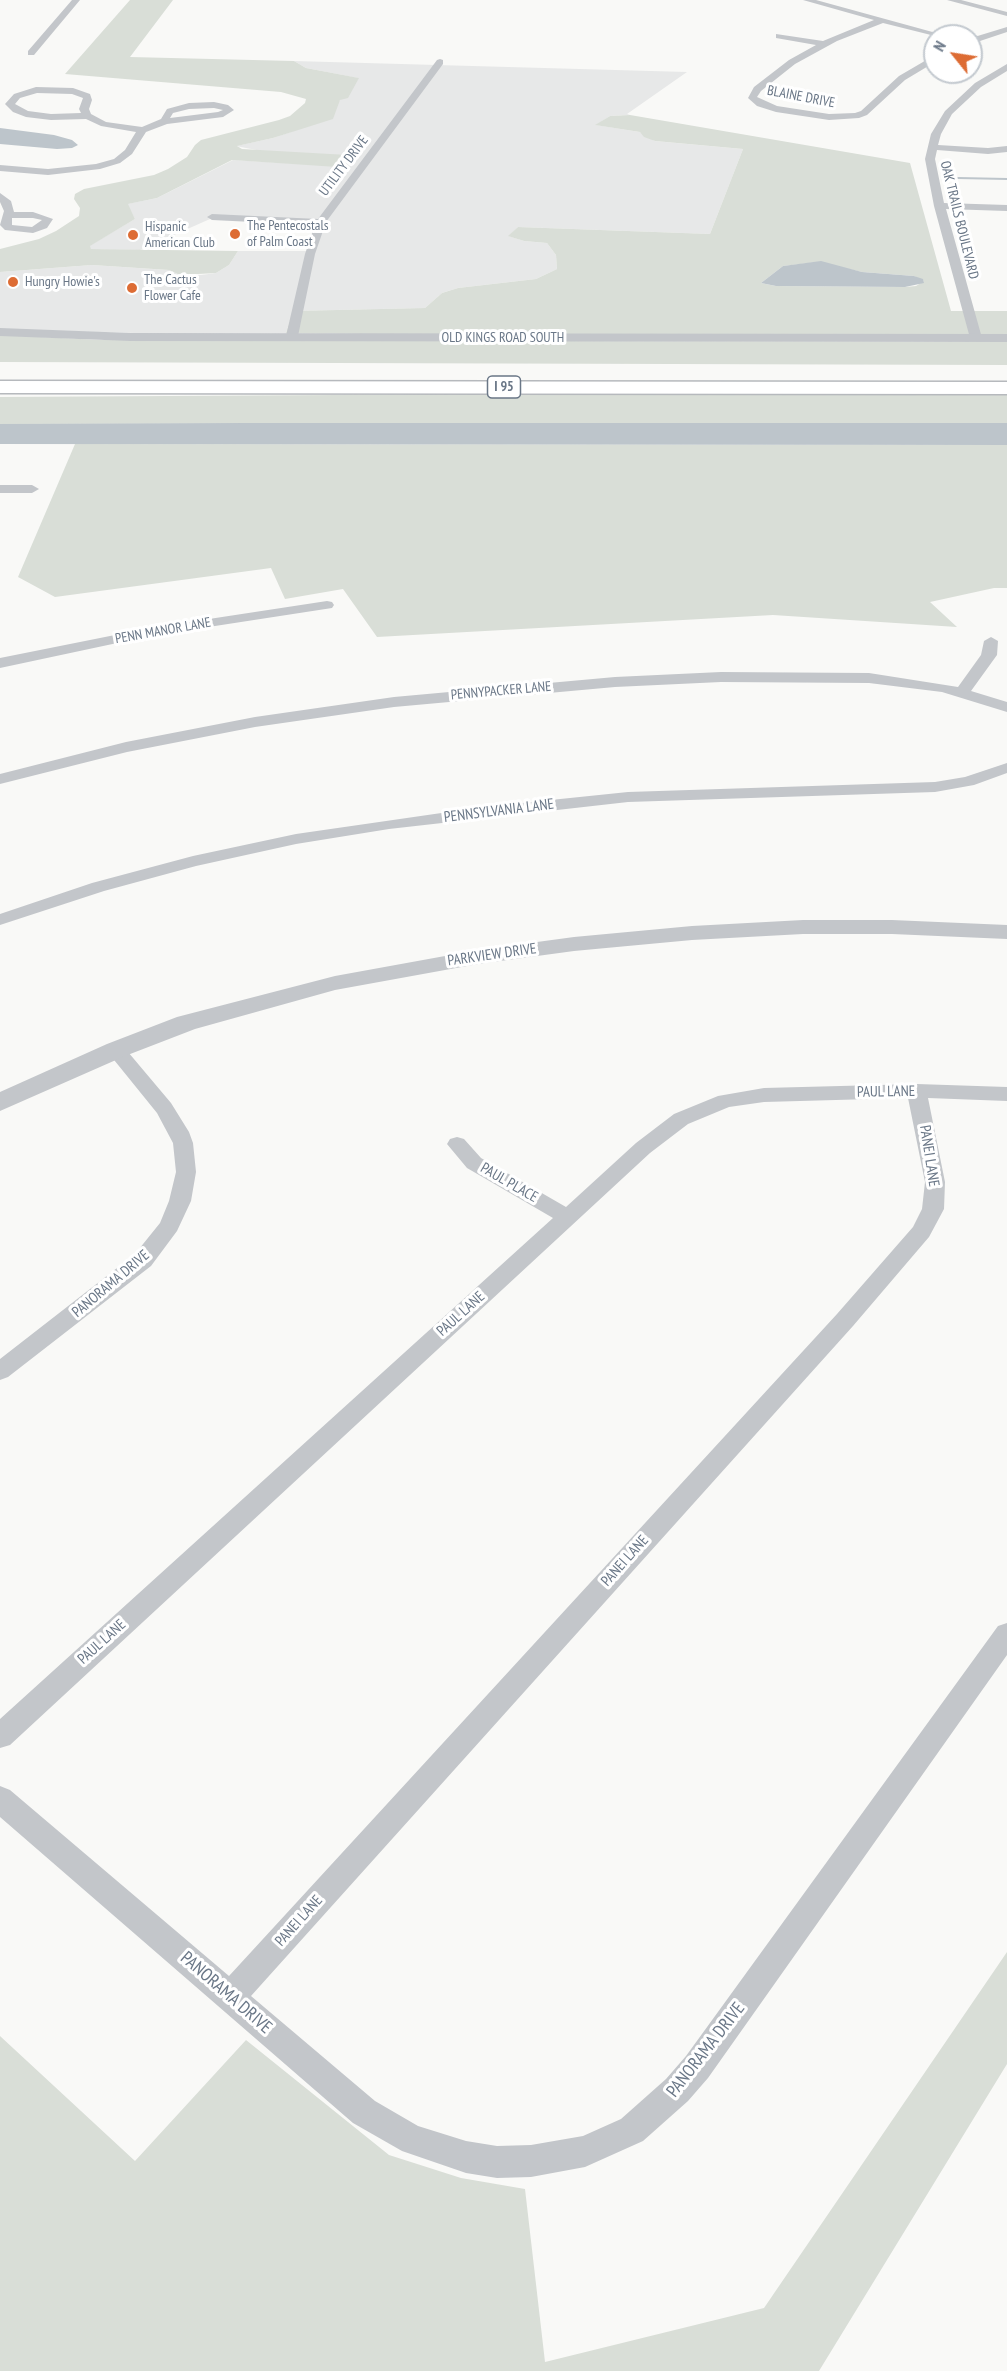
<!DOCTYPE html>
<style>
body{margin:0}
#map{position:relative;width:1007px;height:2371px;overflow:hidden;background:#f9f9f7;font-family:"PT Sans Narrow",sans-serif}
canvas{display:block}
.north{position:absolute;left:923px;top:24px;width:60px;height:60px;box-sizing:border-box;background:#fff;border:2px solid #c3c9cf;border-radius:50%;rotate:300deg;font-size:16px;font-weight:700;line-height:24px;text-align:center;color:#6a7787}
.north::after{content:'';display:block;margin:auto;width:21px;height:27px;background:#dd6c34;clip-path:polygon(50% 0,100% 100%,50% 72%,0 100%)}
</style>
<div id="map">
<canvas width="1007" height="2371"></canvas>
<div class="north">N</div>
</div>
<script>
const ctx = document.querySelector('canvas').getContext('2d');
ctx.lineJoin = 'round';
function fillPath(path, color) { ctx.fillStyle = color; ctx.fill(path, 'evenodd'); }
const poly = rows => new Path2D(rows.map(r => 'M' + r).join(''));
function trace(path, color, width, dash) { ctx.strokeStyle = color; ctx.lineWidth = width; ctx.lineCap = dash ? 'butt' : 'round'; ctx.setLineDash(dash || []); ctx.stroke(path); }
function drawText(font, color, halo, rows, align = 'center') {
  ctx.font = font + ' "PT Sans Narrow",sans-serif'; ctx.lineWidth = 6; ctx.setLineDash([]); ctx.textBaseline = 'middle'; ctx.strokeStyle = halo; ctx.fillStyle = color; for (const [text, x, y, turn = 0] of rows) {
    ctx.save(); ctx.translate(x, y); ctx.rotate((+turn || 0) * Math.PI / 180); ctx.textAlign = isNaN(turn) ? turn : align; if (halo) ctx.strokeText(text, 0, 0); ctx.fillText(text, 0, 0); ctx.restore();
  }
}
fillPath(poly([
 [294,61,687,72,627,114,630,115,610,116,596,125,640,132,655,141,743,149,710,234,518,227,509,236,524,241,547,243,556,255,557,269,536,279,458,288,442,293,425,308,293,311,286,333,180,334,0,330,0,272,92,265,169,270,180,275,201,275,216,273,229,265,238,251,308,251,314,223,210,219,140,250,91,249,89,246,135,219,127,204,157,198,233,160,337,166,236,146,273,138,305,127,340,100,358,78,306,68]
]), '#e7e8e8');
fillPath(poly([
 [130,0,173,0,130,57,294,61,306,68,359,78,348,98,340,100,333,119,273,138,237,146,242,149,348,155,337,167,232,160,157,198,128,204,135,219,90,246,91,249,238,251,229,265,216,273,180,275,169,270,92,265,0,272,0,249,39,239,56,231,79,216,80,208,74,199,75,194,84,189,154,175,168,169,187,157,195,145,201,140,279,120,290,116,305,103,306,99,281,92,65,74],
 [630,115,910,163,951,311,1007,311,1007,336,515,336,286,333,293,311,425,308,442,293,458,288,536,279,557,269,556,255,547,243,524,241,508,236,518,227,710,234,743,149,655,141,644,137,640,132,595,125,610,116],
 [818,262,862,272,914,276,924,281,916,286,905,287,776,286,761,283,783,266],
 [0,335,101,340,1007,342,1007,365,0,362],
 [504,394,1007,395,1007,423,0,424,0,397],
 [75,444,1007,445,1007,588,994,588,930,602,957,627,773,615,377,637,343,589,285,599,271,568,55,597,18,577],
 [1007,1952,1007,2064,819,2371,0,2371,0,2036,135,2161,246,2040,389,2155,461,2178,525,2189,545,2362,764,2308]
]), '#d9ded7');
fillPath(poly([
 [0,128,54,135,72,140,78,145,72,148,57,149,0,144],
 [821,261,862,272,914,276,923,279,924,283,905,287,776,286,761,283,783,266],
 [242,423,1007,423,1007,445,0,444,0,424]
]), '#bdc5cb');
trace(poly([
 [958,178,1007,179]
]), '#bdc5cb', 2);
const motorway = poly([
 [0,381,1007,382,1007,394,0,393,0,381]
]);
trace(motorway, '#b6b9bd', 3);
fillPath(poly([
 [72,0,80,0,34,55,28,55,28,51,72,0],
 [803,0,816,0,947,36,935,36,883,23,837,41,795,64,761,91,757,97,777,106,829,114,855,113,861,111,899,76,935,55,935,62,905,80,867,115,859,118,829,120,776,112,757,106,748,98,754,87,789,60,816,45,776,38,776,34,823,41,874,20,803,0],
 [947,0,961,0,1007,12,1007,16,947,0],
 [1007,27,1007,32,971,44,971,38,1007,27],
 [440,59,443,60,443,64,326,222,315,254,298,336,296,338,288,338,286,336,305,254,315,225,212,220,207,217,212,214,318,219,437,60,440,59],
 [1007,64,1007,71,981,87,952,114,941,134,938,145,988,148,1007,146,1007,152,988,154,937,150,935,159,944,203,1007,205,1007,211,946,209,982,338,976,341,970,338,934,206,925,159,931,134,945,111,975,83,1007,64],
 [36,87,73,88,90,94,92,100,89,109,91,114,106,122,142,127,161,119,167,109,189,103,214,102,228,105,234,110,223,117,167,124,146,132,132,154,120,163,100,169,48,175,0,171,0,165,48,169,96,164,114,159,125,150,136,132,101,126,86,119,51,120,26,117,13,112,5,104,14,94,36,87],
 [37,93,72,94,83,98,79,109,81,113,51,114,28,111,15,104,20,98,37,93],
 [214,108,223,110,218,112,170,118,173,113,189,109,214,108],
 [0,193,11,201,14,212,33,212,53,219,47,228,33,233,5,230,0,225,4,211,0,202,0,193],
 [12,218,33,218,42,220,32,227,12,225,12,218],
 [0,485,32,485,39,489,32,493,0,493,0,485],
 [327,601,332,602,334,605,332,608,150,636,0,668,0,658,150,628,327,601],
 [991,637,998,641,997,655,971,691,1007,702,1007,712,942,692,869,683,721,682,615,687,394,707,255,727,127,752,0,784,0,774,126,742,255,717,394,697,615,677,721,672,869,673,958,687,981,655,984,641,991,637],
 [1007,763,1007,773,974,785,935,792,628,802,389,829,296,844,196,866,104,891,0,925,0,914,92,883,193,856,296,834,483,807,628,792,935,782,965,777,1007,763],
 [116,1044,123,1046,171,1103,189,1132,193,1143,196,1172,191,1201,177,1231,151,1266,8,1377,0,1380,0,1359,135,1254,160,1223,169,1201,176,1172,173,1143,157,1113,106,1050,109,1046,116,1044],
 [917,1084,1007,1087,1007,1101,928,1098,945,1182,944,1209,929,1237,853,1326,251,1996,375,2101,418,2126,466,2141,497,2146,531,2145,583,2136,621,2119,666,2079,686,2056,998,1626,1007,1623,1007,1655,708,2078,688,2101,643,2141,585,2167,531,2177,497,2178,466,2173,402,2151,353,2123,0,1817,0,1786,10,1790,229,1976,837,1314,913,1227,922,1209,925,1182,908,1098,764,1102,729,1107,688,1124,650,1153,10,1745,0,1748,0,1719,553,1218,467,1168,447,1144,450,1139,457,1137,464,1139,481,1158,566,1207,636,1143,674,1114,718,1096,764,1088,917,1084]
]), '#c3c6ca');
fillPath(poly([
 [0,328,131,333,1007,334,1007,342,131,341,0,336,0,328],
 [803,920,892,920,1007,925,1007,939,892,934,803,934,692,940,574,951,478,964,335,990,195,1029,125,1056,0,1111,0,1092,107,1044,177,1017,335,976,478,950,574,937,692,926,803,920]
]), '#c3c6ca');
fillPath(motorway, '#fff');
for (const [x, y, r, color] of [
 [235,234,6,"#dd6c34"],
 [133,235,6,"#dd6c34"],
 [13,282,6,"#dd6c34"],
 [132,288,6,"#dd6c34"]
]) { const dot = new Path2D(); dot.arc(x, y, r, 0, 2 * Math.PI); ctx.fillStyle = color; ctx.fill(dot); trace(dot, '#fff', 2); }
drawText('14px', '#6a7787', '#fff', [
 ["BLAINE DRIVE",801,97,11],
 ["UTILITY DRIVE",344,166,-53],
 ["OAK TRAILS BOULEVARD",959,220,76],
 ["OLD KINGS ROAD SOUTH",503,338],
 ["PENN MANOR LANE",163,631,-10],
 ["PENNYPACKER LANE",501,691,-5]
]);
drawText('14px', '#6a7787', '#fff', [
 ["The Pentecostals",247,226],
 ["of Palm Coast",247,242],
 ["Hispanic",145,227],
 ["American Club",145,243],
 ["The Cactus",144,280],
 ["Flower Cafe",144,296],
 ["Hungry Howie's",25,282]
], 'left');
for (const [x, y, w] of [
 [504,387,33]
]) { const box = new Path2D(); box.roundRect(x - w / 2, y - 11, w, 22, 4.5); ctx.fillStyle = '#fff'; ctx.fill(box); trace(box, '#6a7787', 1.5); }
drawText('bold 14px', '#6a7787', null, [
 ["I 95",504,387]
]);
drawText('15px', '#6a7787', '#fff', [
 ["PENNSYLVANIA LANE",499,811,-7],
 ["PARKVIEW DRIVE",492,955,-8],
 ["PAUL LANE",886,1092,-1],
 ["PANEI LANE",929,1156,81],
 ["PAUL PLACE",509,1183,30],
 ["PANORAMA DRIVE",111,1284,-40],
 ["PAUL LANE",461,1314,-42],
 ["PANEI LANE",625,1561,-48],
 ["PAUL LANE",102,1642,-42],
 ["PANEI LANE",299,1921,-48]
]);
drawText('18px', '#6a7787', '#fff', [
 ["PANORAMA DRIVE",226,1993,41],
 ["PANORAMA DRIVE",706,2050,-52]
]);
</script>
